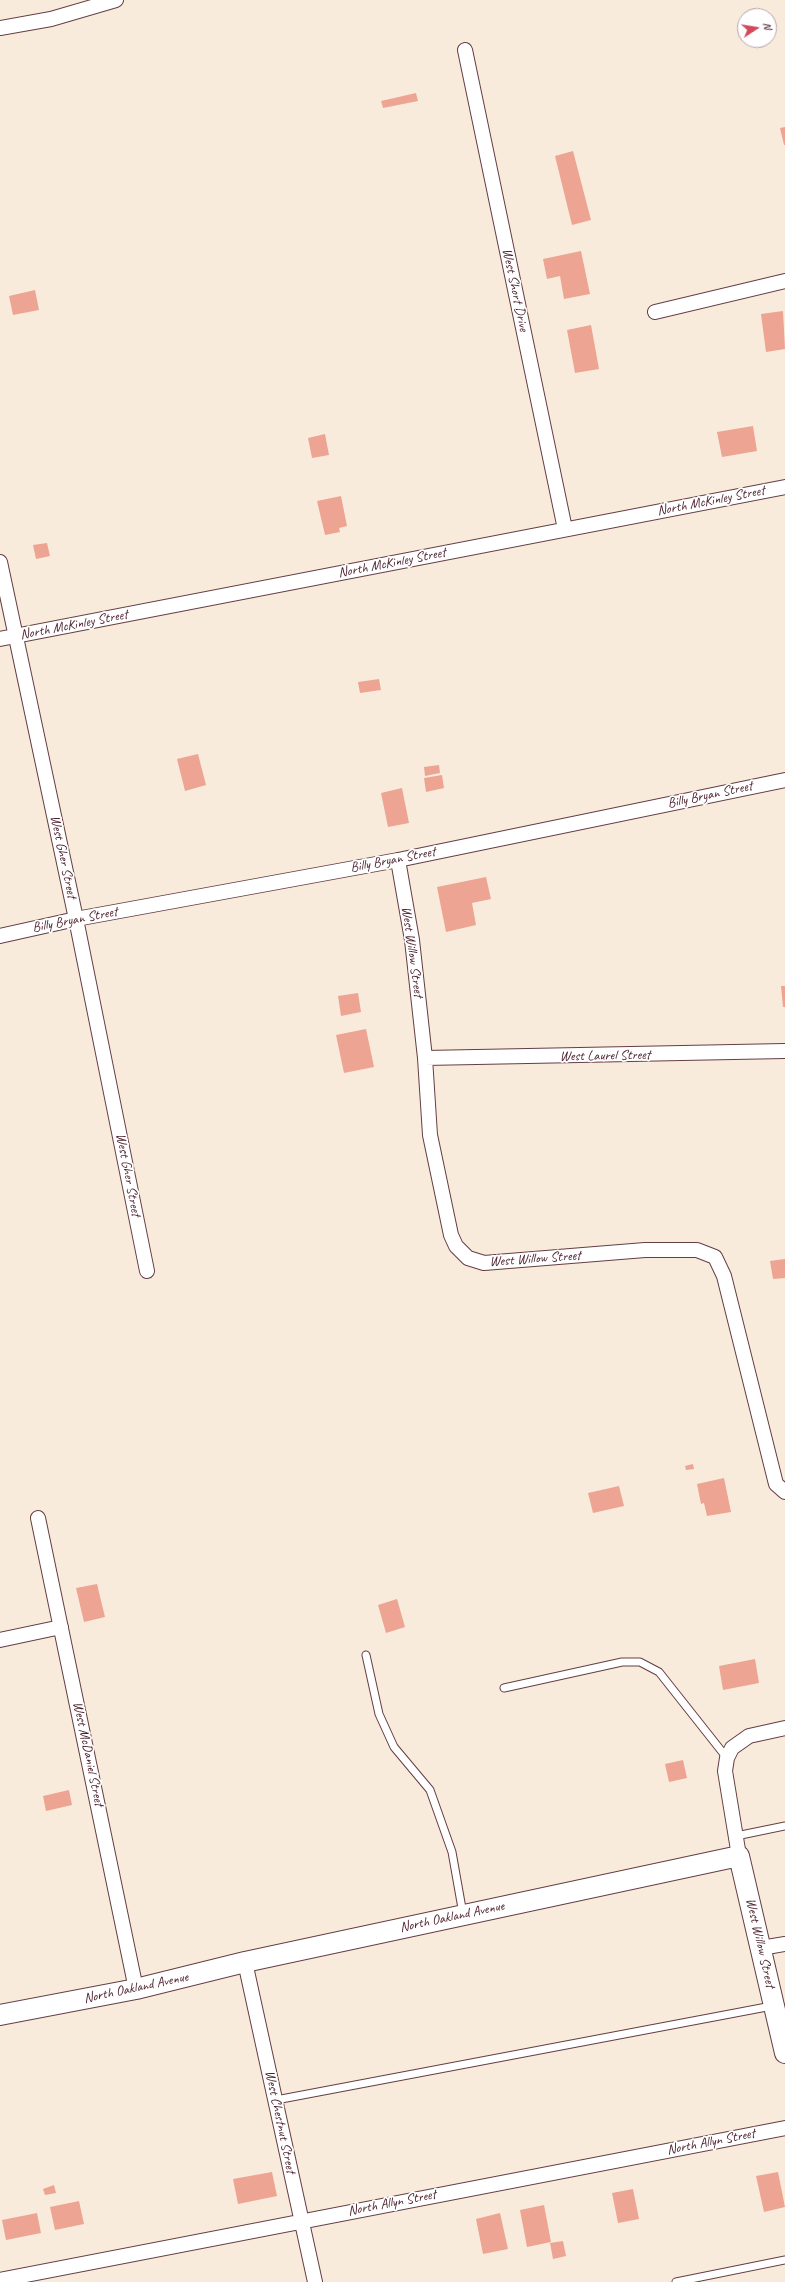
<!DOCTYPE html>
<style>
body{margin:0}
#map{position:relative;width:785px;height:2282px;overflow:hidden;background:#f9ebdb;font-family:Caveat,sans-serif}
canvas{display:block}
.north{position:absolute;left:737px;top:8px;width:40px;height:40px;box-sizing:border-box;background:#fff;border:1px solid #b7a5aa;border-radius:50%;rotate:78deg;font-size:11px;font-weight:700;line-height:16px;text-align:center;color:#4a1f2b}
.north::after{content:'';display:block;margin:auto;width:14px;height:18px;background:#d1495b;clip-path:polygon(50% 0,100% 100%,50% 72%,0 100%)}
</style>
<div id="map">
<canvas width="785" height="2282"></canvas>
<div class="north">N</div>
</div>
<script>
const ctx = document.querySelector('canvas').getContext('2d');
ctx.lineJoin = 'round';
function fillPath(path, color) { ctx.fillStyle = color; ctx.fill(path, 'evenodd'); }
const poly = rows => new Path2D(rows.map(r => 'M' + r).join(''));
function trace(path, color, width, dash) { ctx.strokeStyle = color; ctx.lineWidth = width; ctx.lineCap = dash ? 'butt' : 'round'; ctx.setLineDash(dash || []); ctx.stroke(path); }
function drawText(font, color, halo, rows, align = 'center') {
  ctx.font = font + ' Caveat,sans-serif'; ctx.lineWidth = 3.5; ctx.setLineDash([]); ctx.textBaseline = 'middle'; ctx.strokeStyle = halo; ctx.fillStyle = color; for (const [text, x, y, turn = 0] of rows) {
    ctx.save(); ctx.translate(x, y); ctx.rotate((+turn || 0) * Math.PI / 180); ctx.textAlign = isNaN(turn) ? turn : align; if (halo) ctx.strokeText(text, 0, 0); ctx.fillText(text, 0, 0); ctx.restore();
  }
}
fillPath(poly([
 [416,93,418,101,383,108,381,101],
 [785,127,785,145,784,145,780,128],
 [573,151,591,220,572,225,555,156],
 [581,251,590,294,564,299,560,276,547,279,543,259],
 [35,290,39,310,13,315,9,296],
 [783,311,785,349,766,352,761,314],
 [591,325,599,369,575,373,567,330],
 [753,426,757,451,722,457,717,432],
 [325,434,329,455,312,458,308,438],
 [341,496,347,526,339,528,340,532,325,535,317,501],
 [47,543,50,556,36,559,33,545],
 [379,679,381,690,360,693,358,682],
 [198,754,206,785,185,791,177,759],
 [439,765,440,773,425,776,424,767],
 [442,775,444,788,426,792,424,778],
 [402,788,409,823,388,827,381,793],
 [486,877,491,899,472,903,476,925,446,932,437,887],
 [781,986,785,986,785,1007,783,1007],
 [358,993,361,1012,341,1016,338,996],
 [366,1029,374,1067,344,1073,336,1035],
 [785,1259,785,1278,773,1279,770,1261],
 [693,1464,694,1469,686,1470,685,1466],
 [724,1478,731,1512,707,1516,704,1503,701,1504,697,1484],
 [619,1486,624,1506,593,1513,588,1493],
 [97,1584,105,1617,84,1622,76,1588],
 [397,1599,405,1627,386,1633,378,1605],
 [755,1659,759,1683,723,1690,719,1666],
 [683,1760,687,1778,669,1782,665,1764],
 [69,1790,72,1805,46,1811,43,1796],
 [272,2172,277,2196,238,2204,233,2179],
 [778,2172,785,2207,764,2212,756,2176],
 [54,2185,56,2193,45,2195,43,2189],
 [633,2189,639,2219,618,2223,612,2193],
 [79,2201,84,2224,55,2230,50,2207],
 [544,2205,551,2242,527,2247,520,2210],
 [37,2213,41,2233,6,2240,2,2220],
 [500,2213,508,2249,483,2254,476,2219],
 [563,2241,566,2256,553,2259,550,2243]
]), '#eda493');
const lane = poly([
 [366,1655,379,1714,394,1747,430,1790,452,1852,463,1914],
 [504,1688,622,1662,640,1662,659,1672,727,1758],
 [736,1836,785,1826],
 [276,2100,772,2006],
 [676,2282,785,2260]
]);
const street = poly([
 [0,28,51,19,116,0],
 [465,50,565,529],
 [655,312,785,281],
 [0,562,76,919,147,1271],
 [0,639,785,487],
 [398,860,412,940,425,1058,430,1135,451,1235,456,1246,468,1258,484,1263,645,1250,697,1250,715,1257,724,1276,776,1484,785,1492],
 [0,936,76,919,398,860,785,780],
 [425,1058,785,1051],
 [38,1518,136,1989],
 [0,1640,61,1627],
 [739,1856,725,1771,727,1758,732,1748,749,1736,785,1728],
 [761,1948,785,1944],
 [245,1962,315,2282],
 [0,2280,785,2128]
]);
const secondary = poly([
 [0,2015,136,1989,245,1962,739,1856,785,2053]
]);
trace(lane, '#643e45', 9);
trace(street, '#643e45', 16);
trace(secondary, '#643e45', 22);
trace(lane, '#fff', 7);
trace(street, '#fff', 14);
trace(secondary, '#fff', 20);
drawText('14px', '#4a1f2b', '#fff', [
 ["West Short Drive",515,290,78],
 ["North McKinley Street",711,501,-11],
 ["North McKinley Street",392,563,-11],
 ["North McKinley Street",74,625,-11],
 ["Billy Bryan Street",710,795,-12],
 ["West Gher Street",63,857,78],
 ["Billy Bryan Street",393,860,-11],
 ["Billy Bryan Street",75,920,-11],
 ["West Willow Street",412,952,82],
 ["West Laurel Street",605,1056,-1],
 ["West Gher Street",128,1175,79],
 ["West Willow Street",535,1259,-4],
 ["West McDaniel Street",88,1754,78],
 ["North Oakland Avenue",452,1917,-12],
 ["West Willow Street",760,1943,77],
 ["North Oakland Avenue",136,1988,-12],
 ["West Chestnut Street",280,2122,78],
 ["North Allyn Street",711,2142,-11],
 ["North Allyn Street",392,2203,-11]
]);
</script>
